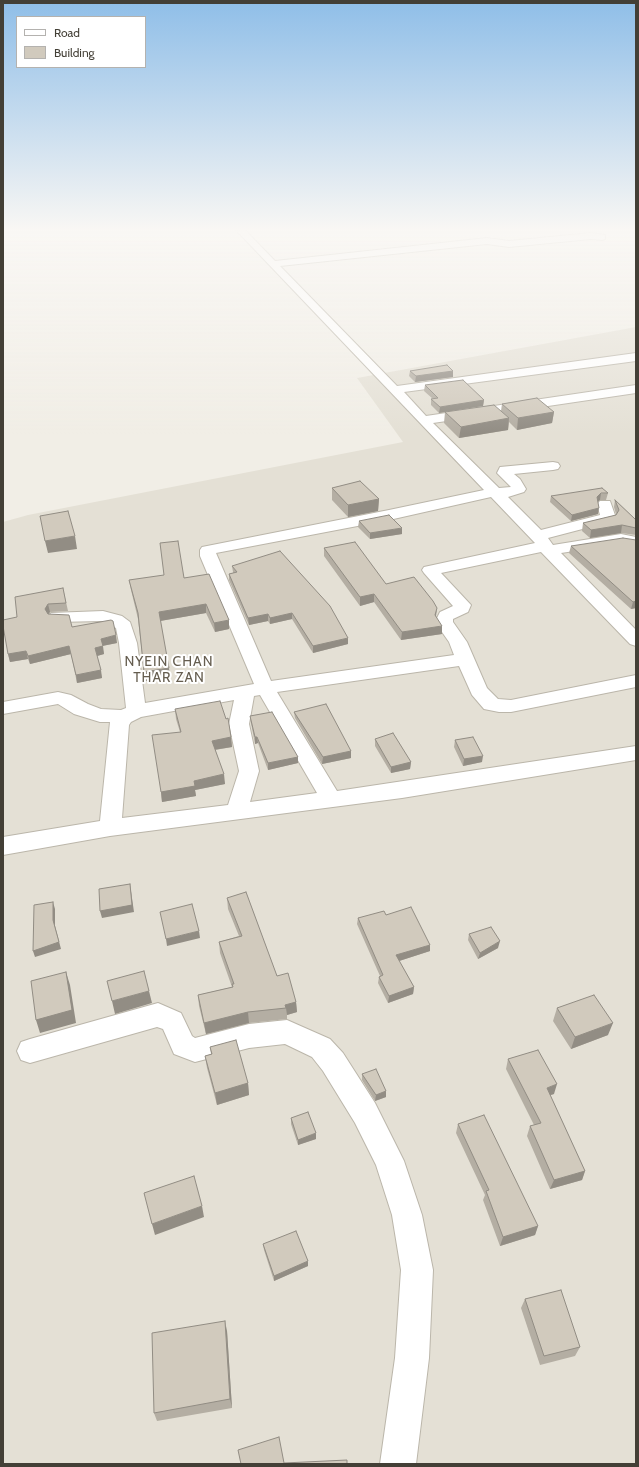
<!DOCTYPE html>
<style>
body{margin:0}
#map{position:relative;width:639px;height:1467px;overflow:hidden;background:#f1eee6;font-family:Cabin,sans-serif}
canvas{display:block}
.frame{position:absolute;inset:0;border:4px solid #433f36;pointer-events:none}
.legend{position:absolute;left:16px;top:16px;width:130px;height:52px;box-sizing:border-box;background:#fff;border:1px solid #b4b2af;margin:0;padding:5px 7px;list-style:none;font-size:12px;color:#433f36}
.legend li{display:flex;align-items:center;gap:8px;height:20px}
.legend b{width:20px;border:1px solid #b4b2af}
</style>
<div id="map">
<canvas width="639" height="1467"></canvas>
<div class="frame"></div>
<ul class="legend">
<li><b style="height:5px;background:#fff"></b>Road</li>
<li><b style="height:11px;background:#d1cabd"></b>Building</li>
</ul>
</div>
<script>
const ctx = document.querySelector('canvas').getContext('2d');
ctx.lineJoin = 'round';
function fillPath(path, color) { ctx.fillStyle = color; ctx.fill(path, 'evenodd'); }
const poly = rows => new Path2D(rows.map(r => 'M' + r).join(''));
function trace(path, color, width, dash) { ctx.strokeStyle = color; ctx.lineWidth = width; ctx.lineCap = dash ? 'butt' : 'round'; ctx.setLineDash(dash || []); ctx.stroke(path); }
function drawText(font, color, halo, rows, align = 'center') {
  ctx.font = font + ' Cabin,sans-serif'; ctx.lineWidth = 4; ctx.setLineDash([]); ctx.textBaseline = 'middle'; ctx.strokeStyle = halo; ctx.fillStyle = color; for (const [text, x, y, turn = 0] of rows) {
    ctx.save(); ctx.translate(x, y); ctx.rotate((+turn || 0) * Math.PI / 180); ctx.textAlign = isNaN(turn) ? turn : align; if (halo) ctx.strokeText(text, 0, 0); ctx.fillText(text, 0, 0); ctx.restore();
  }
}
fillPath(poly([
 [636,327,636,1464,3,1464,3,522,28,515,403,442,357,378]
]), '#e4e0d5');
const street = poly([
 [235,229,244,229,275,261,487,238,509,241,591,233,605,235,605,239,602,240,591,239,509,247,487,244,280,266,397,386,636,353,636,361,404,392,426,416,636,385,636,393,433,423,499,488,511,487,497,473,500,467,553,462,558,463,560,466,558,469,553,470,514,474,520,479,526,489,524,492,508,497,541,530,600,515,597,504,600,501,610,501,616,518,613,521,548,538,553,545,621,534,636,537,636,547,621,544,561,553,636,630,636,646,630,644,541,552,441,573,471,605,468,612,453,619,453,622,467,642,487,688,498,699,511,700,636,675,636,687,511,712,499,712,484,709,472,695,459,666,277,692,337,791,636,746,636,760,402,798,110,836,3,855,3,837,100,821,110,722,100,722,74,714,58,704,3,714,3,702,58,692,71,695,88,704,101,709,121,710,126,708,119,643,116,628,102,621,57,622,51,621,48,617,51,613,103,611,122,616,130,622,137,643,145,703,254,684,200,556,200,550,202,547,389,510,484,490,235,229],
 [491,497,535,543,424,567,422,570,424,573,453,606,440,612,435,622,449,642,454,655,271,681,216,553,389,520,491,497],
 [260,695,317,793,250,802,259,771,249,724,254,696,260,695],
 [234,700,229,724,239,771,228,805,122,818,129,725,131,722,141,717,234,700],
 [158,1003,181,1013,192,1036,195,1038,249,1024,287,1020,296,1024,330,1039,343,1053,375,1103,404,1161,422,1215,433,1270,429,1358,416,1464,380,1464,395,1358,401,1270,392,1215,376,1165,355,1123,323,1071,312,1057,285,1044,249,1048,195,1062,174,1054,163,1029,157,1027,30,1063,21,1060,17,1051,21,1042,30,1039,158,1003]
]);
trace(street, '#bbb6aa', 2);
fillPath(street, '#fff');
fillPath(poly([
 [410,371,453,371,453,377,415,382,409,376],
 [425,385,484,400,483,406,439,413,431,405,431,399,433,399,424,391],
 [502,404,554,412,552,423,517,430,509,422,508,430,459,438,444,423,445,412,501,411],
 [332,488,379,499,378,511,348,517,332,500],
 [608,493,606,500,600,500,598,501,598,514,571,521,550,502,551,496],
 [615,500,635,519,636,519,636,535,621,533,590,538,582,531,583,523,616,515,616,514,614,507],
 [359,521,402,534,370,539,358,527],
 [636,540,636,608,631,609,569,553,571,546],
 [324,548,386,584,436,617,442,634,401,640,374,602,360,606,324,556],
 [232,566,348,644,313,653,292,619,270,624,268,621,249,625,229,580,229,574,233,573,233,572],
 [184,578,229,629,215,632,206,613,160,621,170,678,145,681,138,619,131,590,129,580],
 [63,588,68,611,50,612,48,614,72,627,117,643,102,646,104,654,97,656,102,678,77,683,71,654,30,664,28,659,10,662,8,654,17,617],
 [175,709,231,737,232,747,215,750,225,784,195,790,196,796,162,802,161,792,180,732,176,719],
 [294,712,351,751,351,758,322,764,295,718],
 [250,716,298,757,298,763,268,770,258,743,255,744,251,723],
 [375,739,411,762,410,769,391,773,375,746],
 [455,740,482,762,463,766,454,747],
 [227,898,277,976,296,1002,297,1012,287,1015,287,1019,249,1023,206,1034,199,1006,198,995,232,987,220,953,219,942,239,936,228,909],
 [386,915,430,951,399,961,414,987,413,994,388,1003,378,983,379,977,380,976,357,924,358,918],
 [469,934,498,948,478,959,468,940],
 [557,1008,608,1035,571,1049,553,1021],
 [210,1047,248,1083,249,1095,217,1105,207,1068,205,1056,211,1054],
 [508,1059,554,1094,550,1095,585,1171,582,1180,550,1189,527,1136,530,1126,534,1125,506,1069],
 [362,1074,386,1091,386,1097,375,1101,362,1080],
 [291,1118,316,1139,298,1145,291,1124],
 [458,1124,538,1226,535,1235,500,1246,483,1200,485,1195,456,1133],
 [263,1244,308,1266,274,1281,264,1250],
 [525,1299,580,1347,575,1356,540,1365,521,1308],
 [227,1331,232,1408,157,1421,154,1413]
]), '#b4aea3');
fillPath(poly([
 [453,371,453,377,415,382,416,376],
 [484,400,483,406,439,413,440,407],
 [554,412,552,423,517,430,518,418],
 [509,418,508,430,459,438,461,427],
 [601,493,600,500,596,503,597,497],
 [379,499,378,511,348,517,348,505],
 [599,508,598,514,571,521,572,515],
 [622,525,621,533,590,538,591,530],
 [402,528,402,534,370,539,370,533],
 [75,536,77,549,48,553,45,541],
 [374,594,374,602,360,606,360,597],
 [636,601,636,608,631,609,633,602],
 [48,604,50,612,46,617,45,609],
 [206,604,206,613,160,621,159,612],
 [437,608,436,616,434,623,435,615],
 [292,613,292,619,270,624,270,618],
 [268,614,268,621,249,625,248,618],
 [229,620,229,629,215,632,214,623],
 [442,626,442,634,401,640,402,632],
 [116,635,117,643,102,646,101,639],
 [348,638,348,644,313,653,313,646],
 [69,646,71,654,30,664,28,656],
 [103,646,104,654,97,656,95,648],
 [26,651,28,659,10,662,8,654],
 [169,668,170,678,145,681,144,672],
 [101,670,102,678,77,683,76,675],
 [231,737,232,747,213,750,212,741],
 [255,737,257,737,258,743,255,744],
 [351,751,351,758,322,764,323,757],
 [483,756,482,762,463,766,464,759],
 [298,757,298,763,268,770,268,763],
 [411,762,410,769,391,773,391,767],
 [224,774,225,784,195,790,196,796,162,802,161,792,194,781],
 [130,884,134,912,102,918,100,911],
 [53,902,55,909,55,926,61,949,35,957,33,951,53,920],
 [199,931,200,938,167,946,166,939],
 [500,941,498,948,478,959,480,953],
 [430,945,430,951,396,962,396,955],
 [66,972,70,985,76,1023,40,1033,36,1020],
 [414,987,413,994,388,1003,389,996],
 [149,991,152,1003,115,1014,112,1001],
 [296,1002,297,1012,287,1015,286,1008,285,1005],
 [248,1012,249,1023,206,1034,204,1023],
 [613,1023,608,1035,571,1049,575,1037],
 [248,1083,249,1095,217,1105,215,1093],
 [557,1084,554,1094,544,1097,547,1088],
 [386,1091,386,1097,375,1101,376,1095],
 [316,1133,316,1139,298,1145,298,1140],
 [585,1171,582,1180,550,1189,554,1180],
 [202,1206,204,1217,155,1235,152,1224],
 [538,1226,535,1235,500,1246,503,1237],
 [308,1261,308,1266,274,1281,274,1276],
 [225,1321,227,1331,232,1408,230,1399]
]), '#928d84');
const building = poly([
 [447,365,453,371,416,376,410,371,447,365],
 [463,380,484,400,440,407,431,399,438,398,425,385,463,380],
 [537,398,554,412,518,418,502,404,537,398],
 [494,405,509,418,461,427,445,412,494,405],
 [360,481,379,499,348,505,332,488,360,481],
 [602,488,608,493,601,493,597,497,599,508,572,515,551,496,602,488],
 [615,500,635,519,636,519,636,528,622,525,591,530,583,523,616,515,619,510,615,500],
 [68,511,75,536,45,541,40,516,68,511],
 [389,515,402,528,370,533,359,521,389,515],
 [623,538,636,540,636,601,633,602,571,546,623,538],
 [178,541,184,578,209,574,229,620,214,623,206,604,159,612,169,668,144,672,138,613,129,580,164,575,160,543,178,541],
 [355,542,386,584,414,577,433,601,437,608,435,615,442,626,402,632,374,594,360,597,324,548,355,542],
 [280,551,330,606,348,638,313,646,292,613,270,618,268,614,248,618,229,574,237,572,232,566,280,551],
 [63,588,66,603,48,604,45,609,48,614,69,615,72,627,111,620,113,621,116,635,101,639,103,646,95,648,101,670,76,675,69,646,28,656,26,651,8,654,3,626,3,620,17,617,15,597,63,588],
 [220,701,226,719,228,718,231,737,212,741,224,774,194,781,195,786,161,792,152,735,181,732,175,709,220,701],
 [326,704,351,751,323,757,294,712,326,704],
 [272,712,298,757,268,763,257,737,255,737,250,716,272,712],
 [393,733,411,762,391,767,375,739,393,733],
 [473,737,483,756,464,759,455,740,473,737],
 [130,884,132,905,100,911,99,889,130,884],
 [246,892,277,976,288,973,296,1002,285,1005,286,1008,248,1012,204,1023,198,995,233,987,232,984,234,984,219,942,242,936,227,898,246,892],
 [53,902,53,920,59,942,33,951,34,905,53,902],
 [192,904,199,931,166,939,160,912,192,904],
 [411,907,430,945,396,955,414,987,389,996,379,977,383,975,358,918,384,911,386,915,411,907],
 [491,927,500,941,480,953,469,934,491,927],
 [144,971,149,991,112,1001,107,981,144,971],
 [66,972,72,1010,36,1020,31,981,66,972],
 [594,995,613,1023,575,1037,557,1008,594,995],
 [236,1040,248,1083,215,1093,205,1056,212,1054,210,1047,236,1040],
 [538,1050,557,1084,547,1088,585,1171,554,1180,530,1126,541,1123,508,1059,538,1050],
 [376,1069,386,1091,376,1095,362,1074,376,1069],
 [308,1112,316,1133,298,1140,291,1118,308,1112],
 [484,1115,538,1226,503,1237,486,1191,489,1190,458,1124,484,1115],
 [194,1176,202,1206,152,1224,144,1193,194,1176],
 [296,1231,308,1261,274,1276,263,1244,296,1231],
 [561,1290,580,1347,544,1356,525,1299,561,1290],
 [225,1321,230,1399,154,1413,152,1333,225,1321],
 [279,1437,284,1463,347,1460,347,1464,241,1464,238,1450,279,1437]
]);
fillPath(building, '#d1cabd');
trace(building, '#928d84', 1);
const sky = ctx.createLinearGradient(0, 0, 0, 434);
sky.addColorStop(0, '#8fbee8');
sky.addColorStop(0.53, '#f9f7f4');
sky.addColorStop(1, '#f9f7f400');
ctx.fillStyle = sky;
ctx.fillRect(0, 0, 639, 434);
ctx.letterSpacing = '1px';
drawText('14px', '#655d4f', '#fff', [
 ["NYEIN CHAN",169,662],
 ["THAR ZAN",169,678]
]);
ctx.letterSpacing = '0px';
</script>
